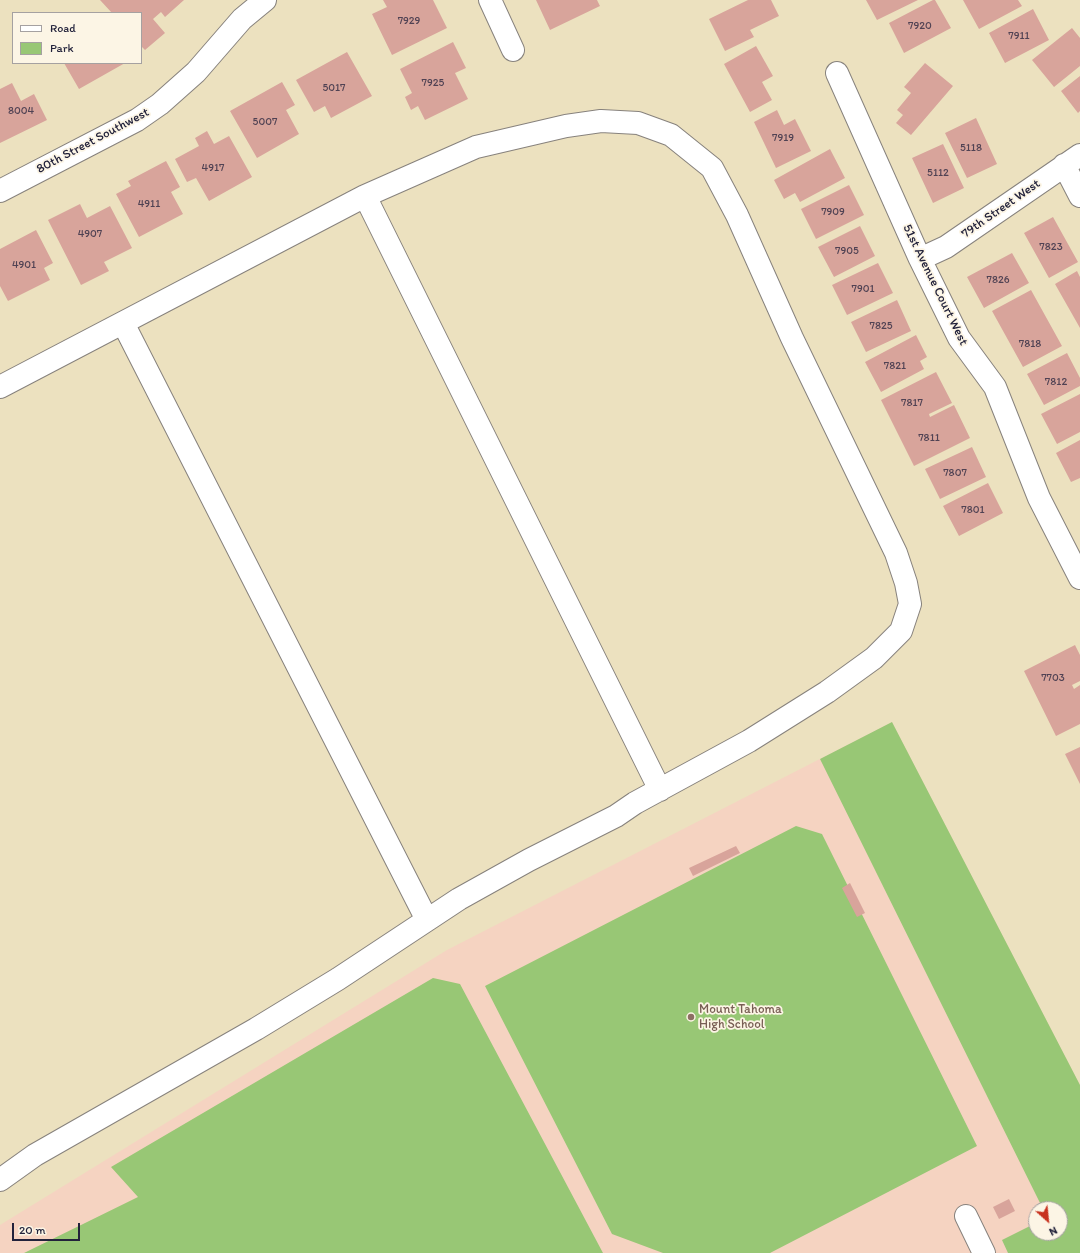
<!DOCTYPE html>
<style>
body{margin:0}
#map{position:relative;width:1080px;height:1253px;overflow:hidden;background:#ece1bf;font-family:Itim,sans-serif}
canvas{display:block}
.legend{position:absolute;left:12px;top:12px;width:130px;height:52px;box-sizing:border-box;background:#fcf5e5;border:1px solid #a5a1a1;margin:0;padding:5px 7px;list-style:none;font-size:12px;color:#22223b}
.legend li{display:flex;align-items:center;gap:8px;height:20px}
.legend b{width:20px;border:1px solid #a5a1a1}
.north{position:absolute;left:1028px;top:1201px;width:40px;height:40px;box-sizing:border-box;background:#fcf5e5;border:1px solid #a5a1a1;border-radius:50%;rotate:153deg;font-size:11px;font-weight:700;line-height:16px;text-align:center;color:#22223b}
.north::after{content:'';display:block;margin:auto;width:14px;height:18px;background:#c8321e;clip-path:polygon(50% 0,100% 100%,50% 72%,0 100%)}
.scale{position:absolute;left:12px;top:1223px;width:68px;height:18px;box-sizing:border-box;border:2px solid #22223b;border-top:0;padding-left:5px;font-size:12px;line-height:14px;white-space:nowrap;color:#22223b;-webkit-text-stroke:3px #fcf5e5;paint-order:stroke}
</style>
<div id="map">
<canvas width="1080" height="1253"></canvas>
<ul class="legend">
<li><b style="height:5px;background:#fff"></b>Road</li>
<li><b style="height:11px;background:#98c775"></b>Park</li>
</ul>
<div class="north">N</div>
<div class="scale">20 m</div>
</div>
<script>
const ctx = document.querySelector('canvas').getContext('2d');
ctx.lineJoin = 'round';
function fillPath(path, color) { ctx.fillStyle = color; ctx.fill(path, 'evenodd'); }
const poly = rows => new Path2D(rows.map(r => 'M' + r).join(''));
function trace(path, color, width, dash) { ctx.strokeStyle = color; ctx.lineWidth = width; ctx.lineCap = dash ? 'butt' : 'round'; ctx.setLineDash(dash || []); ctx.stroke(path); }
function drawText(font, color, halo, rows, align = 'center') {
  ctx.font = font + ' Itim,sans-serif'; ctx.lineWidth = 3.5; ctx.setLineDash([]); ctx.textBaseline = 'middle'; ctx.strokeStyle = halo; ctx.fillStyle = color; for (const [text, x, y, turn = 0] of rows) {
    ctx.save(); ctx.translate(x, y); ctx.rotate((+turn || 0) * Math.PI / 180); ctx.textAlign = isNaN(turn) ? turn : align; if (halo) ctx.strokeText(text, 0, 0); ctx.fillText(text, 0, 0); ctx.restore();
  }
}
fillPath(poly([
 [892,722,1080,1085,1080,1253,0,1253,0,1225,447,950],
 [1036,1209,1060,1209,1060,1233,1036,1233]
]), '#f5d3c1');
fillPath(poly([
 [892,722,1080,1085,1080,1253,1008,1253,1002,1240,1036,1223,1036,1233,1060,1233,1060,1209,1043,1209,820,759],
 [796,826,822,834,977,1146,770,1253,663,1253,612,1234,485,986],
 [433,978,460,984,603,1253,24,1253,138,1197,111,1167]
]), '#98c775');
fillPath(poly([
 [100,0,184,0,165,17,161,12,153,19,165,33,145,50,141,46,141,13,112,13],
 [383,0,433,0,447,28,392,55,372,14,387,7],
 [536,0,597,0,600,6,550,30],
 [748,0,771,0,779,16,750,30,754,37,725,51,709,19],
 [866,0,918,0,877,20],
 [933,0,935,0,951,28,904,53,889,23],
 [963,0,1018,0,1022,6,979,29],
 [1033,9,1049,40,1005,63,989,33],
 [1072,28,1080,38,1080,66,1054,87,1032,60],
 [453,42,466,68,455,73,468,99,425,120,418,106,411,110,405,97,412,93,400,69],
 [756,46,773,76,762,82,772,100,750,112,724,64],
 [347,52,372,96,331,118,325,106,314,112,296,80],
 [64,63,125,63,79,89],
 [925,63,953,86,911,135,896,123,903,115,897,110,911,93,904,87],
 [1080,76,1080,111,1078,113,1061,91],
 [282,82,295,105,286,110,299,134,257,158,230,111],
 [12,83,21,101,34,94,47,120,0,143,0,89],
 [777,110,784,125,795,119,811,151,776,168,754,122],
 [976,118,997,164,967,178,945,133],
 [207,131,214,144,229,136,252,177,209,201,196,178,187,182,175,159,199,146,195,138],
 [943,144,964,188,933,203,912,158],
 [830,149,845,178,800,202,795,193,784,199,774,180],
 [166,161,180,187,171,192,183,214,139,237,116,194,131,186,128,181],
 [849,185,864,215,816,239,801,209],
 [80,204,87,218,110,206,132,248,104,262,109,271,81,285,48,220],
 [1053,217,1078,262,1049,278,1024,233],
 [860,226,875,256,834,277,818,247],
 [36,230,53,263,44,268,50,280,8,301,0,286,0,249],
 [1012,253,1029,283,984,308,967,277],
 [878,263,893,293,847,315,832,285],
 [1077,271,1080,277,1080,328,1055,284],
 [1031,290,1062,346,1023,367,992,311],
 [897,300,911,331,866,352,851,322],
 [916,335,927,357,920,361,924,369,881,392,865,362],
 [1067,353,1080,378,1080,386,1044,405,1027,374],
 [936,372,952,403,929,414,930,417,954,405,970,438,914,466,881,400],
 [1080,394,1080,432,1057,444,1041,414],
 [1080,440,1080,478,1071,482,1056,453],
 [972,447,986,477,940,499,925,469],
 [988,483,1003,513,959,536,943,506],
 [1075,645,1080,655,1080,681,1072,685,1074,689,1080,685,1080,724,1056,736,1024,671],
 [1080,747,1080,784,1065,754],
 [736,846,740,853,693,876,689,868],
 [850,883,865,913,857,917,842,888],
 [1009,1199,1015,1211,999,1219,993,1207]
]), '#d8a49b');
const minor = poly([
 [490,0,513,50],
 [837,73,920,259,959,338,995,387,1039,498,1080,578],
 [1064,165,1080,196],
 [0,191,137,120,160,104,196,72,242,19,265,0],
 [365,196,660,790],
 [920,259,946,247,1080,155],
 [123,323,427,920],
 [0,387,365,196,476,147,566,126,601,121,638,123,671,135,712,168,737,215,792,338,896,553,906,583,910,604,901,631,874,658,827,692,749,741,635,803,616,816,529,860,459,899,338,979,256,1029,35,1155,0,1180],
 [966,1216,984,1253]
]);
trace(minor, '#87827d', 24);
trace(minor, '#fff', 22);
for (const [x, y, r, color] of [
 [691,1017,4,"#8d6e63"]
]) { const dot = new Path2D(); dot.arc(x, y, r, 0, 2 * Math.PI); ctx.fillStyle = color; ctx.fill(dot); trace(dot, '#fcf5e5', 1.5); }
drawText('11px', '#504253', null, [
 ["7929",409,21],
 ["7920",920,26],
 ["7911",1019,36],
 ["7925",433,83],
 ["5017",334,88],
 ["8004",21,111],
 ["5007",265,122],
 ["7919",783,138],
 ["5118",971,148],
 ["4917",213,168],
 ["5112",938,173],
 ["4911",149,204],
 ["7909",833,212],
 ["4907",90,234],
 ["7823",1051,247],
 ["7905",847,251],
 ["4901",24,265],
 ["7826",998,280],
 ["7901",863,289],
 ["7825",881,326],
 ["7818",1030,344],
 ["7821",895,366],
 ["7812",1056,382],
 ["7817",912,403],
 ["7811",929,438],
 ["7807",955,473],
 ["7801",973,510],
 ["7703",1053,678]
]);
drawText('13px', '#22223b', '#fcf5e5', [
 ["80th Street Southwest",93,141,-28],
 ["79th Street West",1001,209,-35],
 ["51st Avenue Court West",935,285,64]
]);
drawText('13px', '#785e54', '#fcf5e5', [
 ["Mount Tahoma",699,1010],
 ["High School",699,1025]
], 'left');
</script>
